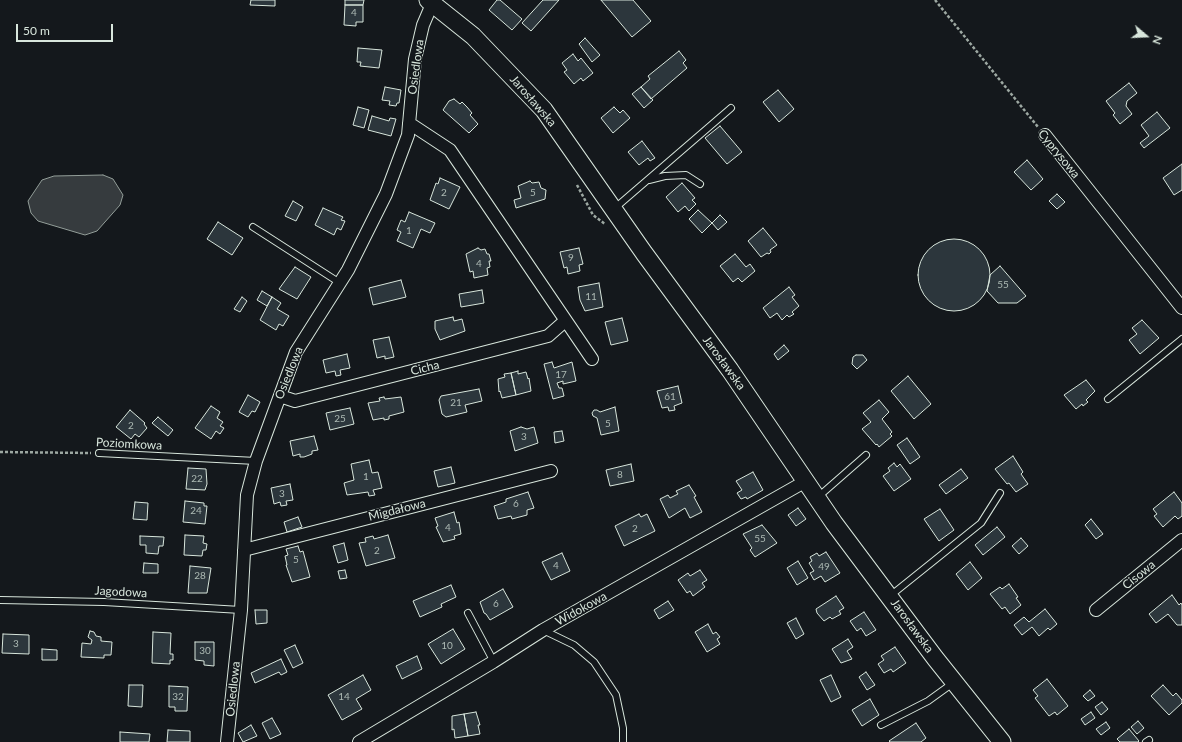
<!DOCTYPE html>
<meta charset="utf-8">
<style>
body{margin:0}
#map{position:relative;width:1182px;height:742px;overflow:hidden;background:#14181c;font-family:Lato,sans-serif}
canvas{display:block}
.north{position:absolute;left:1126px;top:16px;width:40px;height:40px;-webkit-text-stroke:3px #14181c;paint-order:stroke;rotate:109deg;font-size:11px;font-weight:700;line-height:16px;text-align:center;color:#d8e6dc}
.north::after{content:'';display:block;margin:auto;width:14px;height:18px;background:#d8e6dc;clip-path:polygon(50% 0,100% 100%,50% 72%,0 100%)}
.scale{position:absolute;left:16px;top:24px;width:97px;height:18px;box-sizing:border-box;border:2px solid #d8e6dc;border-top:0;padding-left:5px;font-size:12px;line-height:14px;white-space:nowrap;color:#d8e6dc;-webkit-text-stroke:3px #14181c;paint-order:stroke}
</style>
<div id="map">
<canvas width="1182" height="742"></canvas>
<div class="north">N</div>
<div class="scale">50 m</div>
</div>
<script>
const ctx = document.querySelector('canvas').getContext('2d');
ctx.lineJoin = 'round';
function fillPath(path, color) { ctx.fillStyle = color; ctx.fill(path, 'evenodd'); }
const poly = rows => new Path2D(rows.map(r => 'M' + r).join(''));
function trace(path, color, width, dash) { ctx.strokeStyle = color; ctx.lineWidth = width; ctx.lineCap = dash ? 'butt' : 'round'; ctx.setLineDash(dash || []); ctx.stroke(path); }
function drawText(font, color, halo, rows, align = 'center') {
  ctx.font = font + ' Lato,sans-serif'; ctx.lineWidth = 3; ctx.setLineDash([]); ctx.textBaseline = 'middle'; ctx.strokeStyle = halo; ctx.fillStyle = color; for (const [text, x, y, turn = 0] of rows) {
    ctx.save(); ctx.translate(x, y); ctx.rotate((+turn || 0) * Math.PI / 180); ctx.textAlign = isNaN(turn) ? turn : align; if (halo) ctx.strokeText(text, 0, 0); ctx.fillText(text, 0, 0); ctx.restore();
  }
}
const water = poly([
 [103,175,113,179,123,195,120,205,97,231,85,235,38,221,31,213,28,201,42,180,54,176,103,175]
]);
fillPath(water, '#363b3e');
trace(water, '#939e99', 1);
const building = poly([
 [251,0,275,0,275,6,250,5,251,0],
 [345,0,364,0,363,5,345,5,345,0],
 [497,0,500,0,522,19,512,30,489,10,497,0],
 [543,0,559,0,531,31,522,23,543,0],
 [601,0,633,0,651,21,632,37,601,0],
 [345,5,363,5,363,22,356,22,356,26,344,25,345,5],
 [585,38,600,55,592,62,579,44,585,38],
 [358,48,382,50,379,68,360,66,361,62,357,62,358,48],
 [679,51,686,60,683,63,687,68,651,99,641,87,650,79,648,76,679,51],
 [573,54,578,61,581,58,593,73,583,81,581,78,574,84,564,72,567,70,562,63,573,54],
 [1129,83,1137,93,1127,101,1126,106,1132,114,1120,124,1113,115,1115,113,1106,101,1129,83],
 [385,87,401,90,399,103,397,103,396,106,389,105,390,101,382,100,385,87],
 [641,87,653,100,644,108,632,94,641,87],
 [778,90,794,109,779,122,763,102,778,90],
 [454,99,460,104,462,102,467,107,472,113,470,115,478,124,469,133,443,110,449,101,454,99],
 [358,107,369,110,364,128,353,125,358,107],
 [614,107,620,113,623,110,630,118,613,133,601,118,614,107],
 [1157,112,1170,128,1144,148,1140,143,1149,136,1141,125,1157,112],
 [372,116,389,121,390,118,396,119,391,136,368,130,372,116],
 [720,126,742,152,727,164,705,138,720,126],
 [642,141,655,158,650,161,648,158,639,165,628,152,642,141],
 [1027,160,1043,179,1031,190,1014,172,1027,160],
 [1182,164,1182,190,1174,195,1163,178,1182,164],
 [440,178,460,187,449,209,430,200,436,183,438,184,440,178],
 [530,181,532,183,539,182,541,188,546,190,545,199,516,208,514,200,521,198,518,186,530,181],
 [682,183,695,198,692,200,696,204,689,211,685,206,678,212,666,197,682,183],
 [1057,194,1065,202,1057,209,1049,201,1057,194],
 [293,201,303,207,296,221,285,216,293,201],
 [323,208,343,217,341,220,345,221,341,230,337,228,334,235,315,225,323,208],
 [698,210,712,223,702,233,689,219,698,210],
 [409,212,435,223,430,233,421,229,413,248,397,241,401,232,397,230,401,220,405,222,409,212],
 [720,215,727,222,718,230,712,223,720,215],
 [218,222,243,238,232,255,207,239,218,222],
 [763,228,777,245,770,250,771,252,769,254,767,253,761,257,748,241,763,228],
 '918 275a36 36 0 1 1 72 0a36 36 0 1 1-72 0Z',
 [478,248,481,250,485,249,487,254,489,254,491,261,489,261,490,267,487,268,488,275,474,278,473,271,470,272,466,254,478,248],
 [579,248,583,264,579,265,580,271,568,274,567,267,564,268,560,252,579,248],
 [735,254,746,267,750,264,755,271,742,282,738,278,733,282,720,266,735,254],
 [1000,266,1026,296,1017,303,998,303,987,291,990,275,1000,266],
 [295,267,311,277,297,299,279,289,295,267],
 [401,280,406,297,373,305,369,288,401,280],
 [599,283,603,307,585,311,580,300,578,287,599,283],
 [789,287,795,295,792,297,799,306,792,312,794,314,789,317,787,315,782,320,777,313,770,318,763,308,789,287],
 [482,290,484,303,461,307,459,294,482,290],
 [262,291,272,297,267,306,257,300,262,291],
 [242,297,247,301,240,312,234,309,242,297],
 [272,297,281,303,277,309,289,316,283,326,279,324,276,330,260,320,272,297],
 [453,317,454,321,462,319,465,331,440,340,435,329,435,321,453,317],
 [622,318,628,341,611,345,605,322,622,318],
 [1142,320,1159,338,1140,354,1129,340,1137,334,1132,328,1142,320],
 [389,337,394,357,385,359,385,356,377,358,373,340,389,337],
 [784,345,789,351,778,360,774,354,784,345],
 [347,354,350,368,340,370,341,375,336,376,335,371,326,373,323,360,347,354],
 [856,355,863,355,867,360,857,369,852,364,853,357,856,355],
 [552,362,554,368,572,362,576,381,563,384,563,381,557,383,559,388,562,388,564,396,553,399,544,364,552,362],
 [518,371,518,374,526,372,528,379,529,378,531,391,516,395,511,373,518,371],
 [511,373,516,395,502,398,500,391,499,392,498,379,505,377,504,374,511,373],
 [908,376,931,404,914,419,891,391,908,376],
 [1086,380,1095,391,1086,400,1088,402,1083,406,1082,404,1076,409,1064,395,1086,380],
 [678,386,682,403,674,406,675,410,669,411,668,407,662,408,657,391,678,386],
 [479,389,482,401,465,405,467,412,446,417,442,414,439,400,441,396,479,389],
 [248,395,260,402,255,412,252,411,248,417,239,412,248,395],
 [384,397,385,399,401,397,404,412,389,416,389,419,384,420,384,418,373,420,368,403,380,401,379,398,384,397],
 [879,400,889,412,882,419,892,432,890,434,892,436,879,447,877,444,876,445,862,429,871,422,863,413,879,400],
 [211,406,220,412,217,418,223,422,220,426,224,428,220,434,216,431,211,439,195,428,211,406],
 [615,407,619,431,601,435,597,418,593,416,592,413,594,410,597,410,600,412,615,407],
 [350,408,354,424,330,430,326,413,350,408],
 [130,410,145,423,144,424,147,428,139,437,135,434,131,439,116,427,130,410],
 [158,417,173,430,168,436,152,423,158,417],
 [521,427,527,429,534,427,538,443,515,451,510,431,521,427],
 [562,431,564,441,555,443,554,432,562,431],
 [314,436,318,450,312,451,312,454,304,457,300,457,300,454,293,456,290,441,314,436],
 [907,438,920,457,910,464,897,445,907,438],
 [1013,456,1023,472,1021,474,1028,484,1016,492,1009,483,1007,484,995,469,1013,456],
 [369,460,372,473,378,472,382,488,373,490,375,495,369,496,368,492,347,495,344,483,354,480,351,464,369,460],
 [894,463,897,467,900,464,911,479,894,491,883,476,890,471,888,468,894,463],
 [631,464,634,481,610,486,606,470,631,464],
 [451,467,455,483,438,487,434,471,451,467],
 [188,468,206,469,207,484,205,490,186,489,188,468],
 [961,469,968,478,946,494,939,485,961,469],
 [753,472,763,490,747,499,746,497,741,499,737,493,742,490,736,481,753,472],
 [290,484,293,500,286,501,287,505,281,506,280,502,274,504,271,488,290,484],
 [689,485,696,496,694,497,702,512,690,518,685,508,669,518,660,499,668,495,670,498,678,494,676,491,689,485],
 [528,492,534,508,527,510,527,515,512,519,511,516,498,519,494,506,506,502,506,499,528,492],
 [1174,492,1182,503,1182,516,1178,519,1175,516,1163,527,1154,516,1157,514,1153,509,1174,492],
 [185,501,204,503,204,506,207,506,205,524,183,522,185,501],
 [135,502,148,503,147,520,133,519,135,502],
 [798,508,806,519,796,526,788,515,798,508],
 [940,509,954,530,939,541,924,519,940,509],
 [454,512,457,523,459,522,461,534,454,536,455,539,443,542,436,527,438,526,435,518,454,512],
 [639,514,641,517,647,514,655,531,624,546,615,526,639,514],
 [298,517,302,527,287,532,284,522,298,517],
 [1091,519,1103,534,1096,539,1085,525,1091,519],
 [762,525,777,543,755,557,750,550,752,548,743,534,762,525],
 [997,527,1005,537,983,555,975,545,997,527],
 [185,535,204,536,203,543,207,544,206,550,203,550,202,556,184,555,185,535],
 [388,535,395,558,366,566,359,543,366,542,365,538,373,536,374,539,388,535],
 [140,536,164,537,163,546,159,546,158,554,146,553,146,545,140,545,140,536],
 [1021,538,1028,546,1019,554,1012,546,1021,538],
 [344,543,348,560,338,563,333,546,344,543],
 [298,546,300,552,303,551,310,577,292,582,286,565,287,565,285,556,288,555,286,549,298,546],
 [826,552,840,573,825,582,821,576,814,580,810,573,814,571,809,563,812,561,810,557,817,553,819,556,826,552],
 [562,553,570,571,551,580,542,562,562,553],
 [798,561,808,578,797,585,787,568,798,561],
 [970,562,982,578,968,590,956,574,970,562],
 [144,563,158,564,158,573,143,573,144,563],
 [190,566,211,568,207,593,188,593,190,566],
 [345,570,347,578,340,579,338,571,345,570],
 [700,570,707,580,702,583,705,587,693,596,690,591,687,593,678,580,688,573,690,576,700,570],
 [1009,584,1018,597,1016,598,1021,605,1010,614,1005,607,1002,609,990,594,1000,587,1002,589,1009,584],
 [451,585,456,597,441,604,442,607,420,617,413,601,451,585],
 [503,589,513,607,490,620,486,614,484,613,480,602,503,589],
 [1172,595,1179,605,1181,603,1182,605,1182,625,1177,625,1168,614,1156,623,1149,614,1172,595],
 [836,596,844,608,839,611,841,614,832,619,830,617,824,621,817,613,816,609,836,596],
 [668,601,674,610,659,619,654,610,668,601],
 [1045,609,1057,624,1050,630,1048,628,1039,636,1032,627,1022,635,1014,625,1024,617,1029,622,1045,609],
 [255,610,267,610,267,623,256,624,255,610],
 [864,612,876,630,866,636,861,628,857,631,850,621,864,612],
 [796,618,804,634,796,639,787,623,796,618],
 [708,624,713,634,716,632,720,637,717,639,720,644,707,652,695,632,708,624],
 [453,629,465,649,441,664,428,644,453,629],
 [90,631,94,632,96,636,101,637,101,641,112,642,111,655,104,655,104,658,81,657,82,643,91,644,92,640,88,637,90,631],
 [153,632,171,633,170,654,173,654,173,660,170,660,170,664,152,663,153,632],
 [3,634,29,635,29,654,2,653,3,634],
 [848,639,853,647,847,651,852,659,841,663,832,649,848,639],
 [195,642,214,642,214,666,204,665,204,661,195,660,195,642],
 [295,645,303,663,293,668,284,650,295,645],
 [895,647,906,663,893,672,891,669,884,673,878,664,884,660,881,656,895,647],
 [42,649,57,650,57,660,42,660,42,649],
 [417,656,422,669,402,679,396,666,417,656],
 [281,659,287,672,281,675,279,672,255,683,251,673,281,659],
 [866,672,875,685,867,690,859,677,866,672],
 [363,675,371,690,356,699,362,709,342,720,328,695,363,675],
 [831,675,841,697,831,702,820,680,831,675],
 [1047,679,1068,706,1057,715,1055,712,1049,716,1035,698,1038,696,1033,690,1047,679],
 [129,685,143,685,142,707,128,706,129,685],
 [1163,685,1173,696,1176,693,1182,700,1182,703,1169,715,1151,696,1163,685],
 [169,686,188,687,187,711,175,711,175,707,169,707,169,686],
 [1090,690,1095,696,1088,701,1083,696,1090,690],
 [870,699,879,715,862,726,852,710,870,699],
 [1102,702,1108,709,1101,715,1095,707,1102,702],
 [476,712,480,725,478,725,480,734,468,736,464,714,476,712],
 [1091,712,1095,718,1085,725,1081,719,1091,712],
 [464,714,468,736,455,738,454,729,452,730,452,716,464,714],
 [272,718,281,734,270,739,262,723,272,718],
 [1138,721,1144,728,1137,734,1131,727,1138,721],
 [1106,722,1110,728,1101,735,1096,729,1106,722],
 [916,723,926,738,921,742,890,742,889,741,916,723],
 [251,725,257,736,243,742,238,733,251,725],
 [1129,729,1139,741,1138,742,1120,742,1117,739,1129,729],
 [168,730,190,731,190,742,167,742,168,730],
 [120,732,150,734,149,742,120,742,120,732]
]);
fillPath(building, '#2c363c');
trace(building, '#d8e6dc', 1);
const lane = poly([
 [649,180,665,176,686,175,700,184],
 [615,208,731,108],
 [253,227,340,283],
 [1108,399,1182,339],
 [99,453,256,461],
 [818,497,866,455],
 [890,596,981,523,1000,493],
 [0,600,104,602,241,610],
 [468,613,494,662],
 [543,630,574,645,594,662,616,695,623,728,623,742],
 [881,725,928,701,953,683],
 [1146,742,1149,740]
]);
const street = poly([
 [409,123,450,150,592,359],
 [1045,135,1182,308],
 [280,396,295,401,548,336,565,321],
 [244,550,551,471],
 [1096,610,1182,540],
 [227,742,241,610,247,495,256,461,296,352,348,270,386,194,408,135,415,59,423,25,432,4],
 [359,742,493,662,543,630,806,481]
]);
const secondary = poly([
 [428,0,473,36,544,110,644,253,730,370,834,523,935,658,1002,742]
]);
trace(lane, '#d8e6dc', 8);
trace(street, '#d8e6dc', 14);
trace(secondary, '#d8e6dc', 19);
trace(poly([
 [935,0,1038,127],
 [577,185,593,215,605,224],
 [0,452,91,453]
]), '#9da8a2', 2.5, [3, 2]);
trace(lane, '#14181c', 6);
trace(street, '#14181c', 12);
trace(secondary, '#14181c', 17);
drawText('10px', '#adbab4', null, [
 ["4",354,13],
 ["2",444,193],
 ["5",533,193],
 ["1",409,231],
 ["9",571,258],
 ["4",479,264],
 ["55",1003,285],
 ["11",591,297],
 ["17",561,375],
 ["61",670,397],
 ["21",456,403],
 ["25",340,419],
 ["5",608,424],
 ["2",131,426],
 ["3",524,437],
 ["8",620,475],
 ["1",366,477],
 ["22",197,479],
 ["3",282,494],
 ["6",516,504],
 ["24",196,511],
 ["4",448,528],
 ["2",635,529],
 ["55",760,539],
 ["2",377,551],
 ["5",296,560],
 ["4",556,566],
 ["49",824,567],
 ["28",200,576],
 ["6",496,604],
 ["3",16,644],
 ["10",447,646],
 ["30",205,651],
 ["32",178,697],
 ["14",344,697]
]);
drawText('12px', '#d8e6dc', '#14181c', [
 ["Osiedlowa",416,67,-82],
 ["Jarosławska",533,101,49],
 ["Cyprysowa",1059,154,51],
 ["Jarosławska",724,363,54],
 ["Cicha",425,368,-14],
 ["Osiedlowa",289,373,-68],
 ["Poziomkowa",129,444,3],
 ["Migdałowa",397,510,-14],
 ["Cisowa",1139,575,-39],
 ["Jagodowa",121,592,3],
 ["Widokowa",581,609,-29],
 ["Jarosławska",912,626,54],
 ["Osiedlowa",233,689,-84]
]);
</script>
